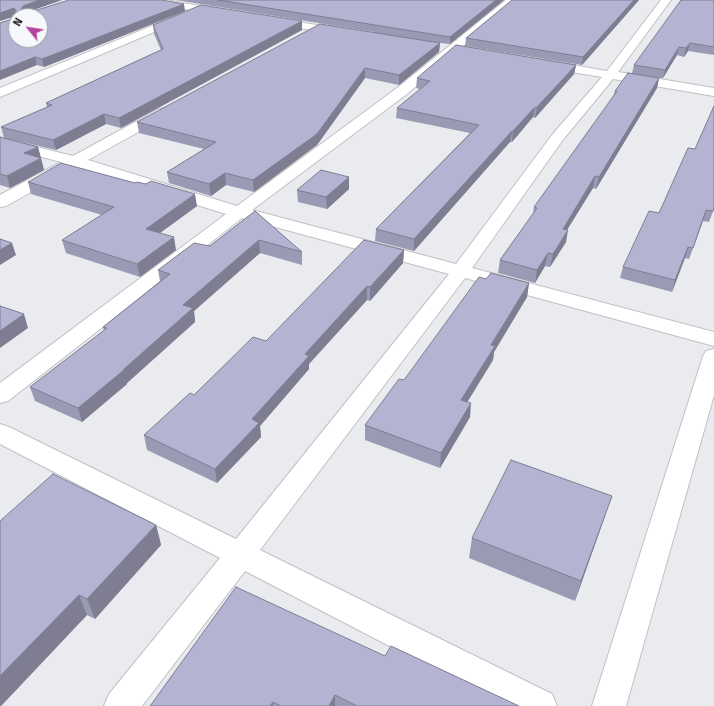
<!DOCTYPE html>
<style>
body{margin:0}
#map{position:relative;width:714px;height:706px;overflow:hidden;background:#e9ebef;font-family:Signika,sans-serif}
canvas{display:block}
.north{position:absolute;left:8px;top:8px;width:40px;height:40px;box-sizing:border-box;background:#f7f8fc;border:1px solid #9e9fa2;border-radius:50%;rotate:300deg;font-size:11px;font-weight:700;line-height:16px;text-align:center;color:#18191a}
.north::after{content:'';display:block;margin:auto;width:14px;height:18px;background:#b5439e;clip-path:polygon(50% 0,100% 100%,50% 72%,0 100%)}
</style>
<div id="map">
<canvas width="714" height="706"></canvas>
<div class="north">N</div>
</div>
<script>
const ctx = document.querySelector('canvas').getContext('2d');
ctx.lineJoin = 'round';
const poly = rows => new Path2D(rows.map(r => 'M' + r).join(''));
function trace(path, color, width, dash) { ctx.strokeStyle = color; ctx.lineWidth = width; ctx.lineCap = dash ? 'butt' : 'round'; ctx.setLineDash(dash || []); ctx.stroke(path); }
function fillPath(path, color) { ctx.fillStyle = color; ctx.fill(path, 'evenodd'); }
const minor = poly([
 [144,0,166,0,223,10,228,13,223,16,149,3,144,0],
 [506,0,517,0,407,94,252,210,456,264,552,135,602,77,541,67,539,64,541,61,545,60,607,71,661,0,671,0,618,72,714,88,714,96,613,79,562,141,472,268,714,332,714,346,465,278,260,550,552,694,557,706,505,706,245,571,142,706,104,706,109,694,220,558,0,444,0,424,9,427,236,539,449,274,242,218,8,401,0,403,0,383,226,214,76,167,6,206,0,207,0,195,61,162,0,146,0,138,73,156,159,109,164,108,169,109,171,112,169,115,88,160,237,206,397,88,506,0],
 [181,14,186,17,185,19,0,97,0,88,181,14],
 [273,18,342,29,348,32,342,35,269,23,268,21,269,19,273,18],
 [714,349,714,395,626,706,592,706,703,356,706,351,714,349]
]);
trace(minor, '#bfc1c5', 2);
fillPath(minor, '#fff');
fillPath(poly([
 [0,0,62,0,32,10,37,10,185,11,44,67,37,65,15,18,15,16,0,21],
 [176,0,504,0,450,44,440,43,439,52,399,85,365,78,317,145,254,192,226,185,211,196,169,183,167,172,204,149,139,133,137,122,374,32],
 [639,0,582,65,465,46,466,38],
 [714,0,714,55,688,51,684,57,677,55,663,78,659,78,657,88,596,189,593,188,567,230,566,242,550,267,545,266,535,283,498,273,500,260,533,214,534,207,613,97,615,91,632,73,634,65],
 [153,25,302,30,121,128,106,124,56,150,4,138,1,127,47,107,46,103,161,50,154,34],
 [576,65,574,74,535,118,533,117,512,142,510,142,414,251,375,241,376,229,470,133,396,118,397,108,420,89,416,88,417,78],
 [0,137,38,147,44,170,10,188,0,185],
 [695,149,714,209,709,222,703,221,689,259,685,258,672,292,620,278,623,267,659,213],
 [349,177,349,189,327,209,298,202,297,190],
 [28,182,197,206,160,233,176,250,140,277,66,253,62,240,102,215,31,194],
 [255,211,302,252,302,265,260,253,194,311,195,322,127,383,127,384,82,422,35,401,30,387,104,331,103,327,160,281,158,270,210,246],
 [404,250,403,263,370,301,367,300,309,364,309,369,260,426,261,437,217,483,147,450,144,435,194,395,266,341],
 [486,279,529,283,527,297,494,352,493,360,467,402,470,417,440,468,365,440,365,425,404,380],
 [605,516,575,601,469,558,472,538],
 [0,521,156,525,161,545,95,619,87,615,1,706,0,706],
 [385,656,519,706,150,706]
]), '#9b9ab4');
fillPath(poly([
 [40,0,62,0,25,13,21,9,23,6],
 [496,0,504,0,450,44,450,37],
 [634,0,639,0,582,65,583,57],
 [184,4,185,11,44,67,42,59],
 [14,8,16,16,0,21,0,13],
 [302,21,302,30,121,128,119,118],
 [440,43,439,52,399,85,399,75],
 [690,43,688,51,684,57,686,48],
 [679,47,677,55,663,78,665,70],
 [35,57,37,65,0,80,0,71],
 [576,65,574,74,535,118,537,107],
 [365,68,365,78,317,145,254,192,253,180],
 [659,78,657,88,596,189,599,177],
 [535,107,533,117,512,142,513,131],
 [104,114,106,124,56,150,53,140],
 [512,131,510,142,414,251,414,239],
 [38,147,44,170,10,188,7,176,24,153],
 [225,173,226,185,211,196,209,184],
 [595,176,593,188,560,241,563,229],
 [349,177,349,189,327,209,326,197],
 [195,194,197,206,149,241,146,229],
 [706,210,703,221,689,259,693,248],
 [568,230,566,242,550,267,553,254],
 [174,237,176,250,140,277,137,264],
 [259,240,260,253,194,311,195,322,127,383,127,384,82,422,78,408,123,370,183,305],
 [12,243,16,255,0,265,0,250],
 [688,247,685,258,672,292,675,280],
 [404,250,403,263,370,301,370,287],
 [548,253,545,266,535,283,537,270],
 [529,283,527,297,494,352,493,360,460,414,461,400,491,345],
 [367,286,367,300,309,364,309,369,260,426,261,437,217,483,215,469,252,419,305,354],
 [24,314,28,328,0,348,0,331],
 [471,403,470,417,440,468,441,453],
 [612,496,605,516,575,601,581,581],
 [156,525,161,545,95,619,87,599],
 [79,595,87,615,1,706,0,706,0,676],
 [335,695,335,706,329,706],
 [273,702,273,706,270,706]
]), '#7e7d92');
const building = poly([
 [0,0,40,0,23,6,21,9,37,10,69,0,162,0,184,4,42,59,35,57,0,71,0,23,15,18,16,10,14,8,0,13,0,0],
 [16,16,40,16,40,40,16,40,16,16],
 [218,0,496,0,450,37,218,0],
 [512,0,634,0,583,57,466,38,512,0],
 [681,0,714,0,714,47,690,43,686,48,679,47,665,70,634,65,681,0],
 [201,5,302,21,119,118,104,114,53,140,1,127,52,105,46,103,163,49,153,25,201,5],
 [320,24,440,43,399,75,365,68,317,134,253,180,225,173,209,184,167,172,216,142,137,122,320,24],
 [456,45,576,65,537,107,535,107,513,131,512,131,414,239,376,229,479,125,397,108,430,81,417,78,456,45],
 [628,73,659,78,599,177,595,176,563,229,568,230,553,254,548,253,537,270,500,260,537,208,534,207,617,91,615,91,628,73],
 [714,106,714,208,713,211,706,210,693,248,688,247,675,280,623,267,649,211,659,213,688,148,695,149,714,106],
 [0,137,38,147,24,153,41,158,7,176,0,174,0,137],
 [61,163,135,183,137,182,146,184,151,181,195,194,146,229,174,237,137,264,62,240,114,207,28,182,61,163],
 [321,170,349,177,326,197,297,190,321,170],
 [255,211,302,252,259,240,183,305,193,308,123,370,124,370,78,408,30,387,107,328,103,327,170,274,158,270,194,243,210,246,255,211],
 [0,239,12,243,0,250,0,239],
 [364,240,404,250,370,287,367,286,305,354,309,356,252,419,259,423,215,469,144,435,190,393,194,395,253,337,266,341,364,240],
 [491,273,529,283,491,345,495,346,461,400,471,403,441,453,365,425,399,379,404,380,479,277,486,279,491,273],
 [0,306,24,314,0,331,0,306],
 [511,460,612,496,581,581,472,538,511,460],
 [53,474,156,525,87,599,79,595,0,676,0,521,53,474],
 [236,587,385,656,391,646,519,706,357,706,335,695,329,706,281,706,273,702,270,706,150,706,236,587]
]);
fillPath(building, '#b4b3d1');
trace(building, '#7e7d92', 1);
</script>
